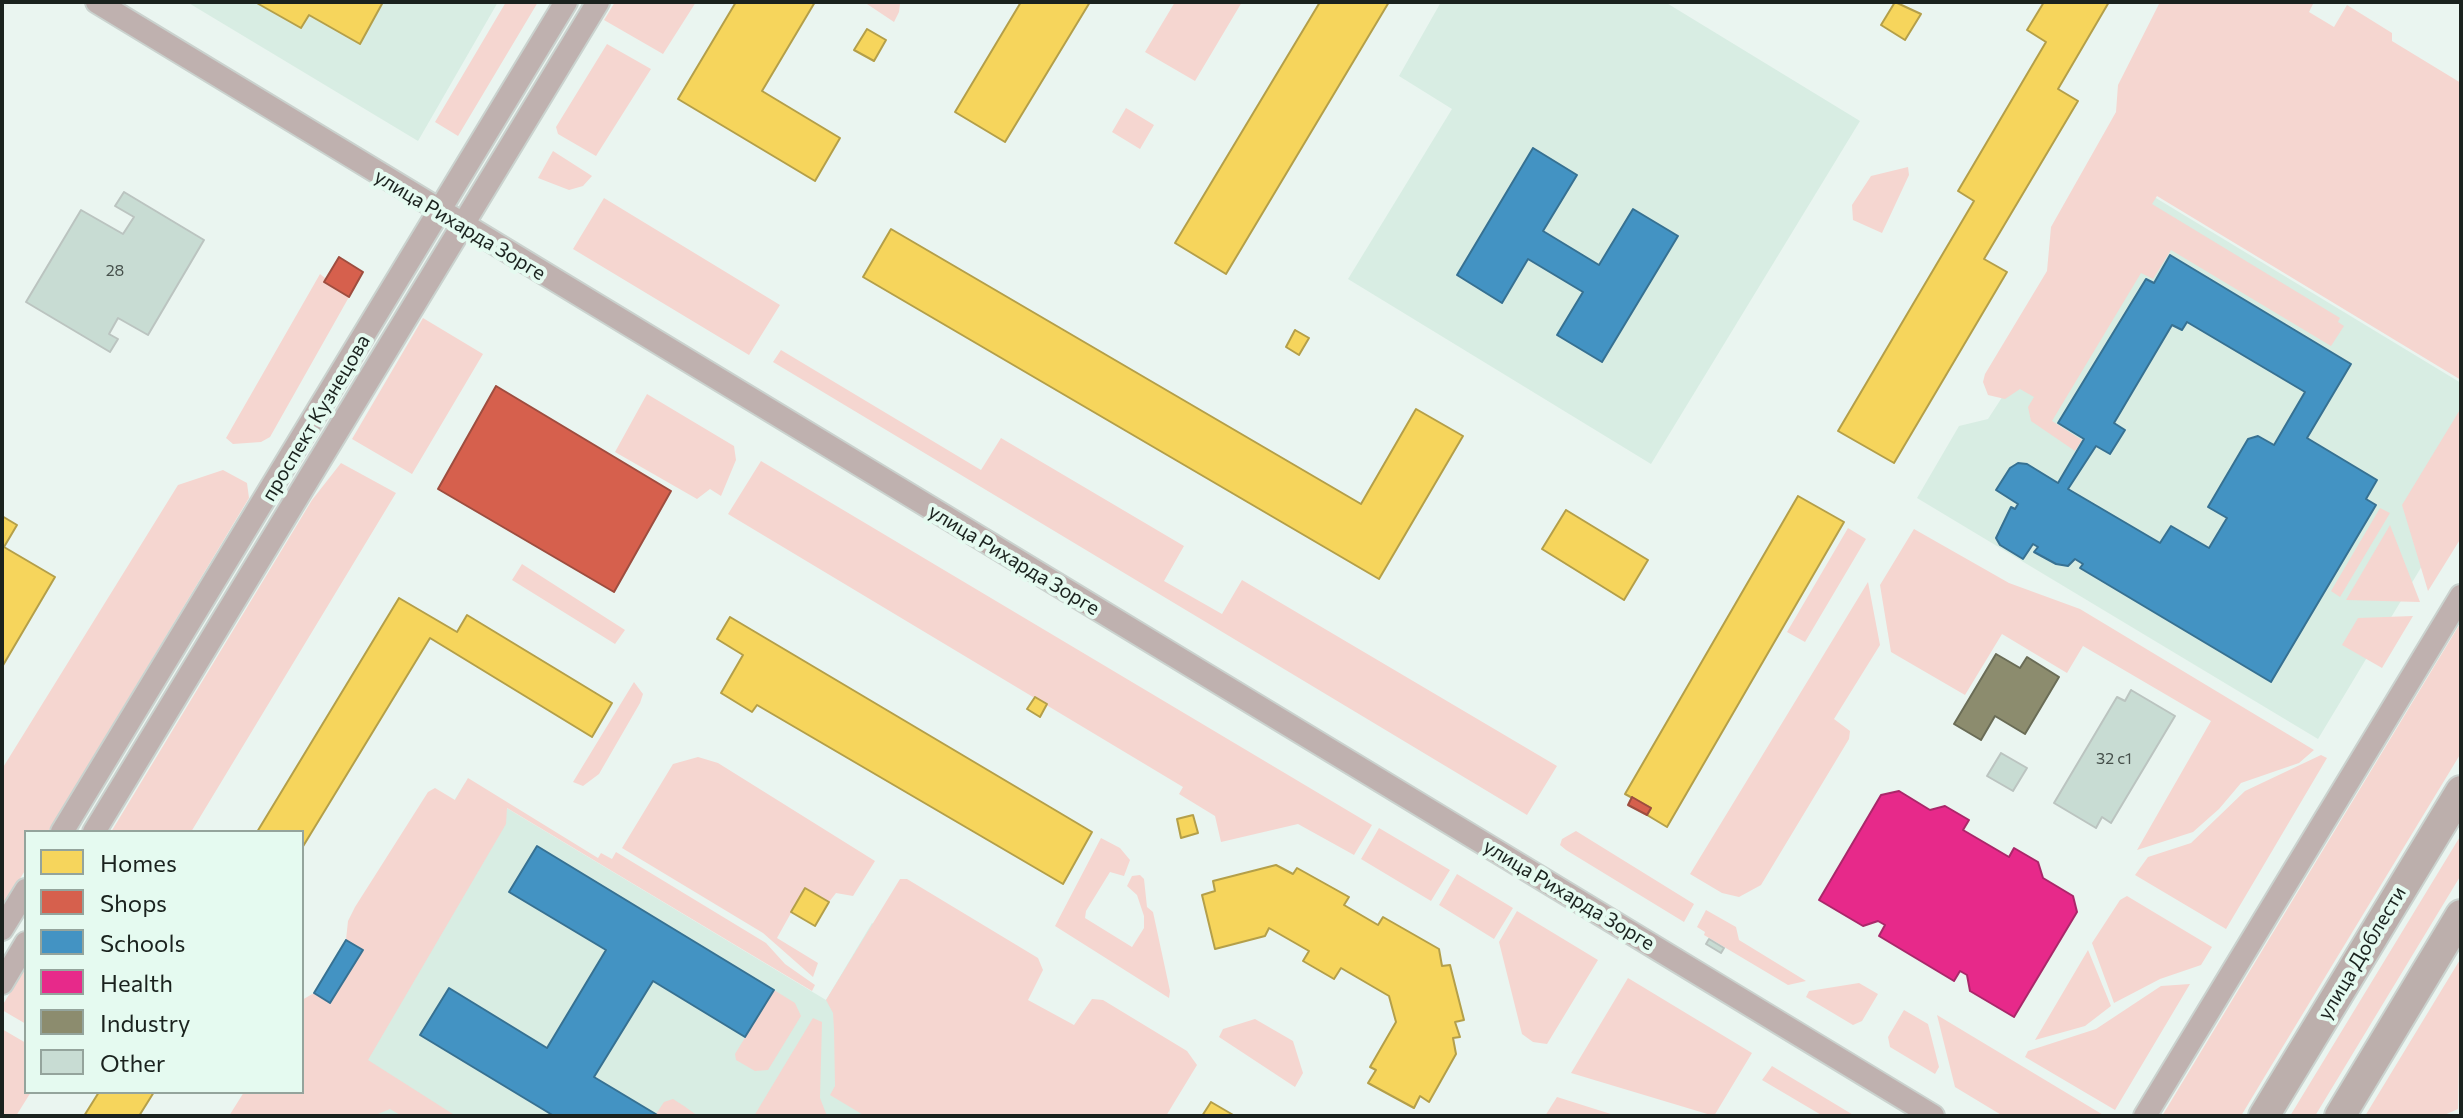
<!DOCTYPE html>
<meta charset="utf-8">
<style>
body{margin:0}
#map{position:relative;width:2463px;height:1118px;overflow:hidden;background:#eaf5f0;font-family:Commissioner,sans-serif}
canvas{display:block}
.frame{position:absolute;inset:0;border:4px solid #1a221e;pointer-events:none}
.legend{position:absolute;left:24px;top:830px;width:280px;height:264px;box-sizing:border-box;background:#e5faf0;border:2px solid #94a49c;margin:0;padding:10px 14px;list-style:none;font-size:24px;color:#1a221e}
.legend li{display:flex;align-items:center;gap:16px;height:40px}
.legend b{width:40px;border:2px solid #94a49c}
</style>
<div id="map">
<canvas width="2463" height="1118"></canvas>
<div class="frame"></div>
<ul class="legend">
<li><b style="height:22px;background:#f6d55c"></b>Homes</li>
<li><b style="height:22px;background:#d6604d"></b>Shops</li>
<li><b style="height:22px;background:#4393c3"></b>Schools</li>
<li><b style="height:22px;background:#e7298a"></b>Health</li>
<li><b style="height:22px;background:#8c8c6e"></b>Industry</li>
<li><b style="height:22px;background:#c8dcd3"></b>Other</li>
</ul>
</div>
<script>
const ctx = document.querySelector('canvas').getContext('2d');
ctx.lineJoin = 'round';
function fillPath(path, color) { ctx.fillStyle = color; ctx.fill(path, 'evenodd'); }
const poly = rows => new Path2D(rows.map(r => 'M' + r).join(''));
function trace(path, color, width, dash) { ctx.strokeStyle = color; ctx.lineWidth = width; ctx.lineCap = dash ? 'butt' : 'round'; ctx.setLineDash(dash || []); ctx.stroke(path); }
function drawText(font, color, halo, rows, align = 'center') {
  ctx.font = font + ' Commissioner,sans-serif'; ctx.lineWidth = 8; ctx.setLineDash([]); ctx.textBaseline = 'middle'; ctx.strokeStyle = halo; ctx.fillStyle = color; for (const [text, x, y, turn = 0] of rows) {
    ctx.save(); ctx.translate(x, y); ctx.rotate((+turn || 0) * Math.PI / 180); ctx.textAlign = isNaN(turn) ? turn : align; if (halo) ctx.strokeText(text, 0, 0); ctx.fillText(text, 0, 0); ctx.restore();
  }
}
fillPath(poly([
 [187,2,498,2,418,141],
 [1441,2,1665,2,1860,121,1651,464,1348,279,1452,109,1399,76],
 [2113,172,2461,383,2461,501,2318,739,1917,498,1959,426,1988,419,2001,399],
 [465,783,826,1000,872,923,1166,1116,261,1116,276,1092,302,1092,302,1049]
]), '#d8ede3');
fillPath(poly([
 [506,2,538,2,458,136,435,122],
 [615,2,696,2,663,54,604,20],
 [864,2,896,2,900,4,899,12,894,22],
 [1175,2,1242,2,1195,81,1145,52],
 [2160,2,2314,2,2309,12,2334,27,2347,5,2392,33,2392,41,2461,83,2461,380,2157,196,2152,204,2340,318,2338,322,2344,326,2331,346,2171,250,2153,279,2141,273,2052,421,2082,440,2075,451,2031,421,2028,407,2034,397,2020,389,2005,399,1988,395,1983,382,1985,374,2047,271,2051,227,2116,112,2118,85],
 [607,44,651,69,596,156,558,134,556,127],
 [1126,108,1154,125,1140,149,1112,132],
 [553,151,592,176,583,186,569,190,538,178],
 [1908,167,1909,175,1882,233,1853,220,1852,205,1871,176],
 [604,198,780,305,749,355,573,249],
 [320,274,349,297,270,437,261,442,233,444,226,438],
 [423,318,483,354,412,474,352,439],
 [781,350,981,470,1001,438,1184,546,1164,581,1222,614,1242,580,1557,766,1527,815,773,362],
 [647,394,734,446,736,460,721,496,710,489,697,499,615,452],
 [2461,408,2461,538,2428,591,2402,505],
 [761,461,1372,825,1354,855,1298,824,1221,842,1215,816,1179,794,1183,787,728,514],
 [341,463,396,493,191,832,111,832,312,500],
 [223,470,247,483,249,498,48,832,26,832,26,869,2,908,2,769,178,485],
 [2380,508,2390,513,2340,597,2331,591],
 [2390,525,2420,602,2346,600],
 [1848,528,1866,539,1805,642,1787,632],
 [1914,529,2009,583,2080,609,2314,750,2299,763,2241,783,2219,809,2193,832,2137,850,2211,721,2083,646,2067,673,2002,634,1965,695,1891,652,1880,585],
 [522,564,625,630,615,644,512,580],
 [1868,582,1880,645,1834,719,1850,731,1849,739,1761,885,1739,897,1722,893,1690,874],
 [2413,616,2382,668,2342,645,2358,618],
 [2461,622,2461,753,2265,1076,2241,1116,2162,1116],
 [634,682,643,694,640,703,599,774,583,786,573,782],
 [2321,755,2327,758,2226,929,2135,875,2148,857,2191,843,2245,791],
 [698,757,718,763,875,861,853,896,836,893,829,902,805,888,777,938,818,963,813,977,763,933,622,848,673,764],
 [468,778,598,858,601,853,612,859,616,852,766,943,785,964,815,985,812,991,507,808,506,824,368,1060,456,1116,402,1116,390,1109,373,1116,229,1116,244,1092,302,1092,302,1000,314,993,331,1002,363,950,346,940,348,921,355,907,428,792,435,788,455,800],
 [1379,828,1450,870,1431,901,1361,859],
 [1576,831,1694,904,1684,922,1566,850,1560,845,1562,839],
 [2461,835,2461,875,2315,1116,2290,1116],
 [1101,838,1120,848,1130,860,1124,876,1110,872,1086,911,1085,918,1132,947,1144,928,1144,916,1137,895,1127,886,1132,876,1140,875,1144,879,1147,907,1153,912,1170,991,1169,998,1055,926],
 [1457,874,1513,908,1494,939,1439,905],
 [900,879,907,879,1038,958,1043,970,1028,1000,1074,1025,1092,999,1103,1000,1187,1051,1197,1065,1166,1116,865,1116,830,1095,835,1086,834,1029,833,1013,826,1000],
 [2127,896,2212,947,2201,965,2160,979,2114,1003,2092,943,2120,900],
 [1706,910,1736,927,1739,940,1806,981,1788,985,1704,935,1705,932,1697,927],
 [1517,911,1598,960,1547,1044,1533,1042,1522,1034,1499,942],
 [2088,950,2111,1006,2085,1026,2035,1040],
 [2461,958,2458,1109,2442,1116,2365,1116],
 [26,967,26,1024,2,1010,2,1006],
 [1628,978,1752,1053,1714,1116,1571,1073],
 [1859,983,1878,994,1862,1021,1853,1025,1806,997,1809,991],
 [2190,984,2115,1110,2025,1057,2028,1051,2096,1029,2161,986],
 [774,990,795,1003,801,1016,768,1070,755,1071,736,1060,735,1054],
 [1904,1010,1928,1024,1939,1067,1935,1074,1890,1047,1888,1037],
 [1937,1015,2105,1116,2003,1116,1955,1087],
 [813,1018,822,1022,820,1098,827,1116,754,1116],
 [1255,1019,1293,1041,1303,1073,1295,1087,1219,1037,1223,1029],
 [2,1029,26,1043,26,1092,31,1092,16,1116,2,1116],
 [1772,1066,1855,1116,1823,1116,1762,1080],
 [1557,1097,1614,1115,1545,1116],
 [673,1099,684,1106,698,1116,656,1114,664,1102]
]), '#f5d6d0');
const homes = poly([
 [255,2,383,2,360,44,309,15,301,28,255,2],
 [736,2,815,2,762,91,840,138,815,181,678,99,736,2],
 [1021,2,1090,2,1005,142,955,112,1021,2],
 [1320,2,1389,2,1226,274,1175,243,1320,2],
 [1895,2,1921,14,1905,40,1881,25,1895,2],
 [2044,2,2109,2,2058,89,2078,101,1984,259,2007,272,1894,463,1838,431,1974,201,1958,191,2046,42,2027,30,2044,2],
 [867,29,886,40,874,61,854,50,867,29],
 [891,229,1361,504,1416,409,1463,436,1379,579,863,277,891,229],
 [1295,330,1309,338,1299,355,1286,347,1295,330],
 [1798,496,1844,522,1667,827,1647,815,1651,808,1625,794,1798,496],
 [1566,510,1648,560,1624,600,1542,549,1566,510],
 [2,516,17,525,4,547,55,577,2,667,2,516],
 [399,598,457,632,467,615,612,703,592,737,430,638,302,848,302,832,257,832,399,598],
 [730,617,1092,832,1063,884,757,705,752,712,721,693,743,655,717,639,730,617],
 [1035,697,1047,704,1040,717,1027,709,1035,697],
 [1193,815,1198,833,1181,838,1177,819,1193,815],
 [1276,865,1293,874,1297,868,1349,897,1344,905,1378,925,1383,917,1439,949,1442,966,1450,965,1464,1020,1455,1022,1460,1037,1453,1038,1456,1054,1429,1102,1420,1096,1414,1108,1368,1083,1376,1070,1370,1067,1396,1022,1389,996,1341,968,1334,979,1303,961,1309,951,1269,928,1265,936,1215,949,1202,895,1215,891,1213,881,1276,865],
 [805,888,829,902,815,926,791,912,805,888],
 [99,1092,154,1092,139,1116,84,1116,99,1092],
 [1211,1102,1235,1116,1202,1116,1211,1102]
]);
fillPath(homes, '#f6d55c');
trace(homes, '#b49f49', 2);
const shops = poly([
 [339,257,363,272,349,297,324,282,339,257],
 [496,386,671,491,614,592,438,489,496,386],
 [1632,797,1651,808,1647,815,1628,805,1632,797]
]);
fillPath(shops, '#d6604d');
trace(shops, '#9e4d3f', 2);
const schools = poly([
 [1533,148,1577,175,1543,231,1599,265,1633,209,1678,236,1602,362,1557,335,1583,292,1528,259,1502,303,1457,275,1533,148],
 [2170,255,2351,364,2307,438,2377,480,2366,499,2376,505,2271,682,2080,568,2083,564,2075,559,2068,566,2056,564,2034,552,2038,547,2033,544,2023,559,2000,545,1996,538,2011,507,2015,509,2018,504,1996,490,2010,468,2018,463,2027,464,2058,483,2084,439,2058,423,2146,279,2154,283,2170,255],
 [2187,322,2305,392,2274,445,2258,436,2248,439,2208,507,2227,518,2209,548,2171,526,2160,543,2068,489,2096,446,2110,454,2125,430,2114,423,2172,325,2182,330,2187,322],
 [537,846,774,990,745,1037,653,981,594,1077,659,1116,554,1116,420,1035,449,988,547,1048,606,950,509,892,537,846],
 [346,940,363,950,330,1003,314,993,346,940]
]);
fillPath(schools, '#4393c3');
trace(schools, '#377192', 2);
const health = poly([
 [1899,791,1930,810,1945,806,1969,820,1963,830,2009,857,2014,848,2038,862,2043,878,2073,896,2077,912,2014,1017,1970,991,1967,975,1960,971,1954,981,1879,936,1885,925,1878,921,1863,926,1819,900,1881,795,1899,791]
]);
fillPath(health, '#e7298a');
trace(health, '#aa276a', 2);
const industry = poly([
 [1996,654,2020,668,2027,657,2059,677,2025,734,1995,716,1981,740,1954,724,1996,654]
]);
fillPath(industry, '#8c8c6e');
trace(industry, '#6a6c56', 2);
const building = poly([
 [124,192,204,240,148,335,118,318,109,334,118,339,110,352,26,302,81,210,123,234,134,217,115,206,124,192],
 [2131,690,2175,716,2111,823,2102,817,2096,828,2054,803,2117,697,2125,701,2131,690],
 [2001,753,2027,768,2013,791,1987,776,2001,753],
 [1709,939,1724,948,1721,953,1706,944,1709,939]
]);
fillPath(building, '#c8dcd3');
trace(building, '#bbc4c0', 2);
const minor = poly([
 [97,2,1933,1116],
 [62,832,566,2],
 [94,832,598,2],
 [2,929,26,890],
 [2,983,26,943],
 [2145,1116,2461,596]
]);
const secondary = poly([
 [2264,1116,2461,791],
 [2340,1116,2461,915]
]);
trace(minor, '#cad2ce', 26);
trace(secondary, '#cad2ce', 34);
trace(minor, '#bfb1af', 22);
trace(secondary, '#bcafac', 30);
drawText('16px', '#46504b', null, [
 ["28",115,271],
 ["32 с1",2114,759]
]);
drawText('20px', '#1a221e', '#e5faf0', [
 ["улица Рихарда Зорге",460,225,31],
 ["проспект Кузнецова",316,418,-59],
 ["улица Рихарда Зорге",1014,560,31],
 ["улица Рихарда Зорге",1569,895,31],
 ["улица Доблести",2362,953,-59]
]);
</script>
